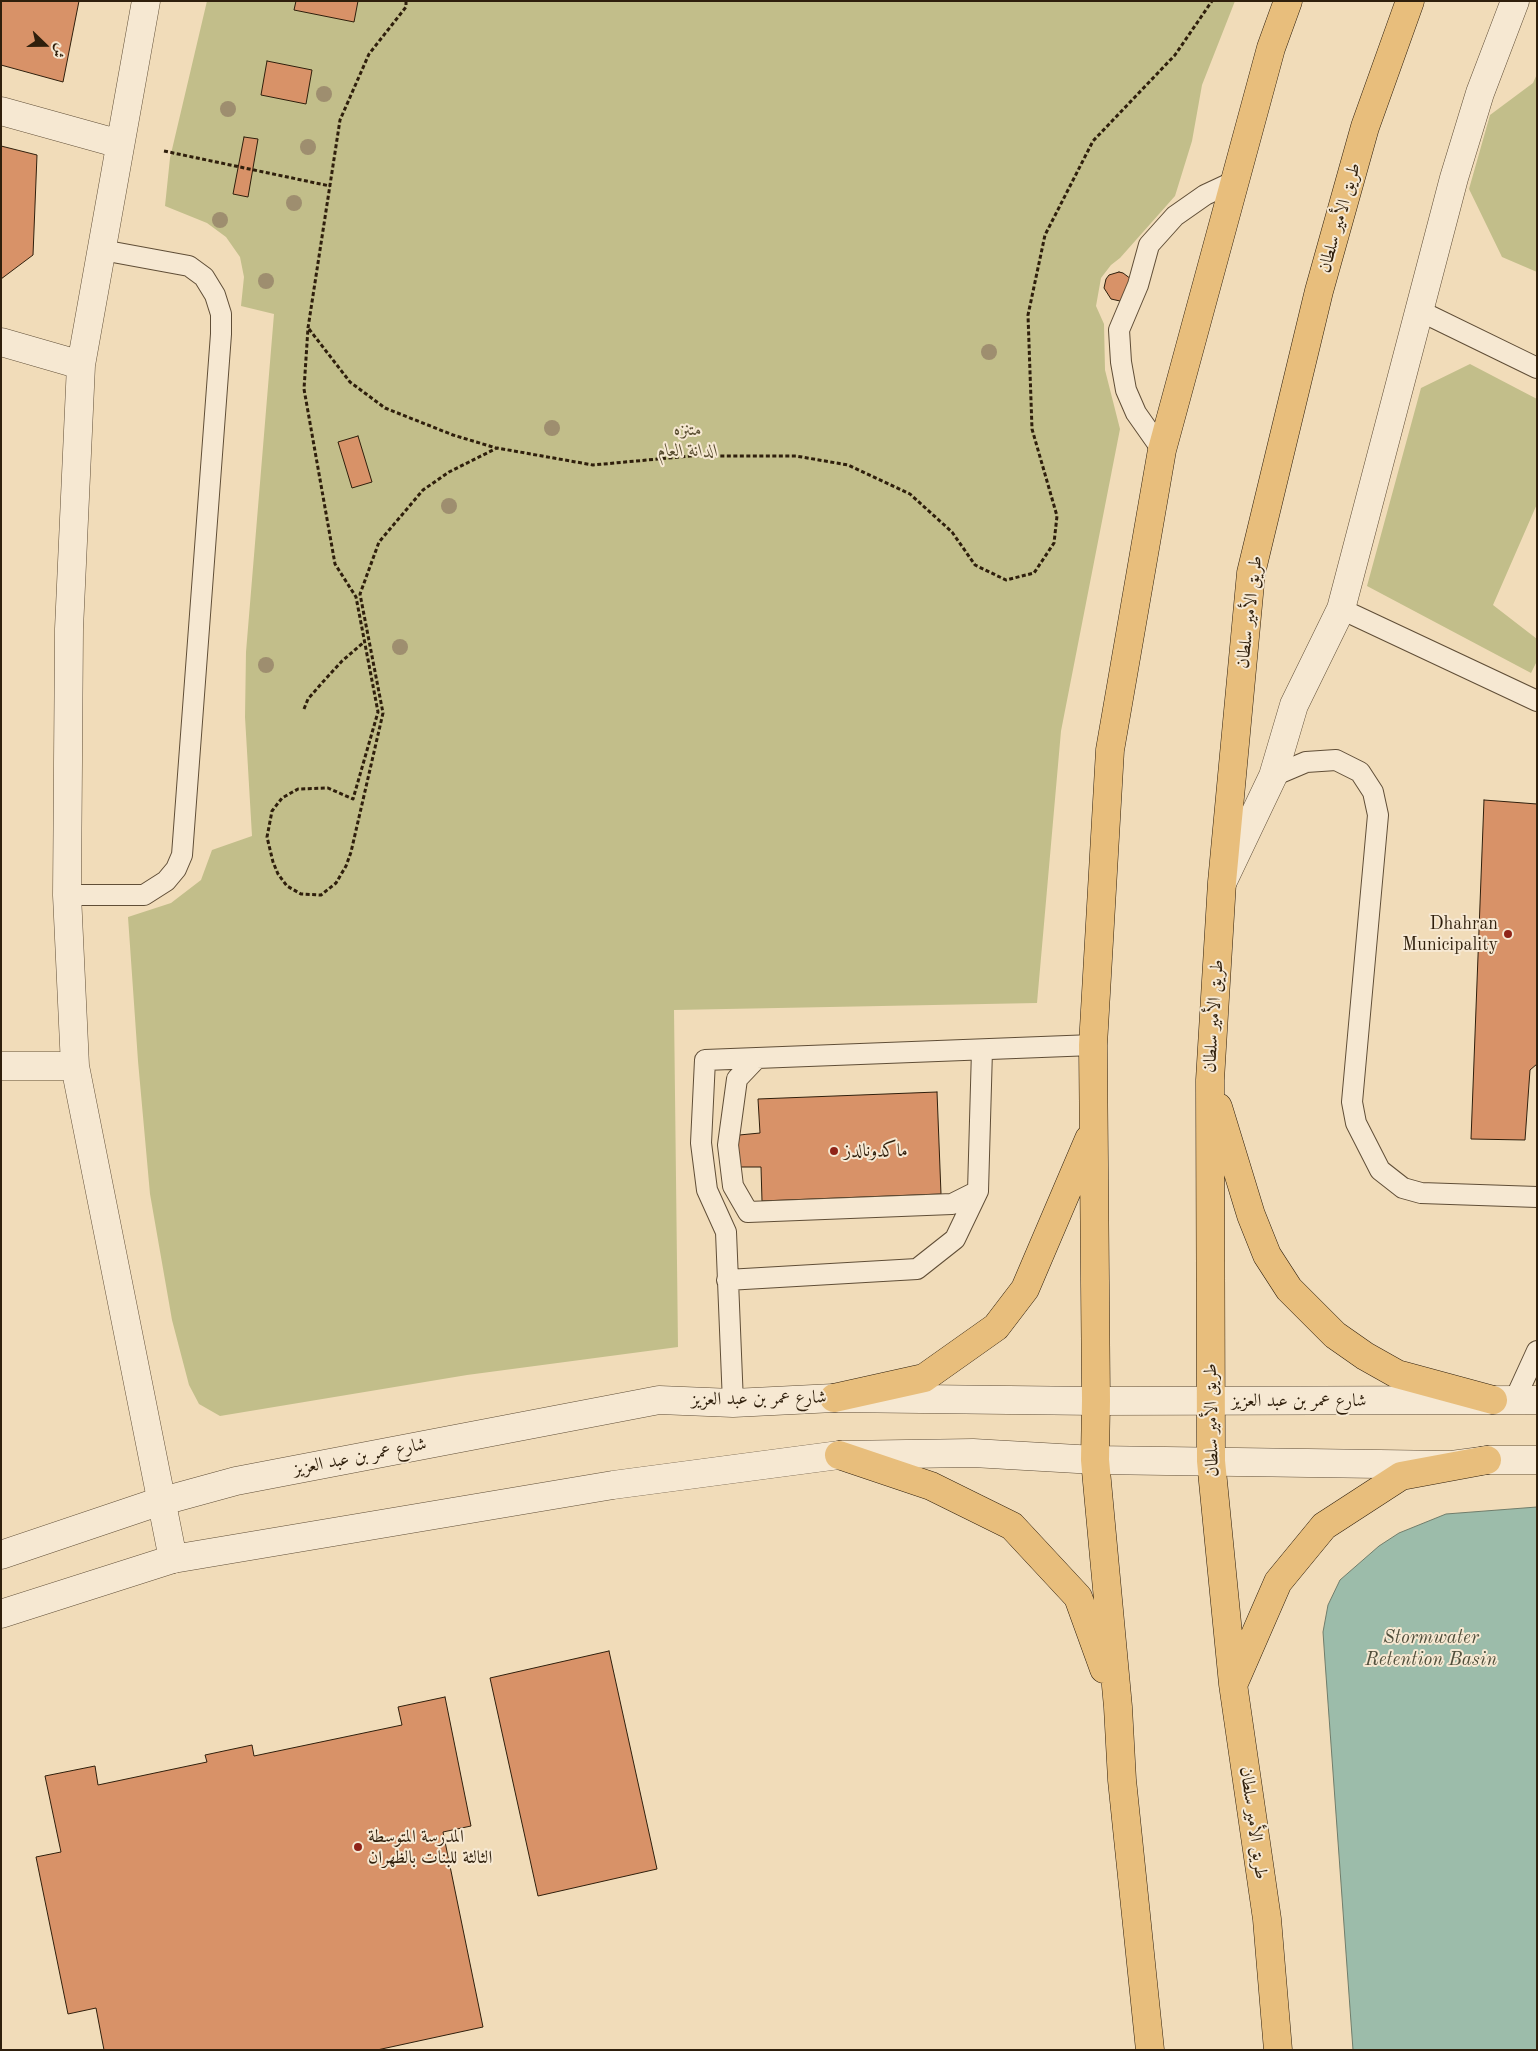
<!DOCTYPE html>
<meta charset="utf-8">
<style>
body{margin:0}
#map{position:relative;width:1538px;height:2051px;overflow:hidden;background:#f1dcb9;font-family:"Old Standard TT",Amiri,serif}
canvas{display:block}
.frame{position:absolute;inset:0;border:2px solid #2f1f0c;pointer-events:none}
.north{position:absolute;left:20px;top:20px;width:50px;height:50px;-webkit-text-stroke:4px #f6e8d2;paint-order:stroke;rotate:112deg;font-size:14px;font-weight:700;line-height:20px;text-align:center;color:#2f1f0c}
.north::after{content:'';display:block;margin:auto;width:18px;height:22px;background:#2f1f0c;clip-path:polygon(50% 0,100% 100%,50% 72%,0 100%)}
</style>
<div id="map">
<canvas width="1538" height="2051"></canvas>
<div class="frame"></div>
<div class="north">ش</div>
</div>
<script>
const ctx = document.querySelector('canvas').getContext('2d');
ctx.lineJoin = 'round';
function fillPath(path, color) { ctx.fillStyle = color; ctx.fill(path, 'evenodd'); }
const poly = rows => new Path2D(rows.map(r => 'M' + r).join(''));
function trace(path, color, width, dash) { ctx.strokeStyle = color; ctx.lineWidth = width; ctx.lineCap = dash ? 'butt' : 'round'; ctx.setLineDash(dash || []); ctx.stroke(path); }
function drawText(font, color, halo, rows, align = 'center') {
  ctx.font = font + ' "Old Standard TT",Amiri,serif'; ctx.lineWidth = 4; ctx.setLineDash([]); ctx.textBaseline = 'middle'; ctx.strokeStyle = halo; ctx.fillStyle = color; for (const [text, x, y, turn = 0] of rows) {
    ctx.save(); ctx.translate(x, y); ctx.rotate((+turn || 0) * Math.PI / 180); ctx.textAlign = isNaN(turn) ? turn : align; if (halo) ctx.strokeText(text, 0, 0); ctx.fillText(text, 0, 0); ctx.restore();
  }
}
fillPath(poly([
 [207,1,1235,1,1202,85,1192,141,1175,196,1120,258,1111,265,1101,278,1096,306,1104,324,1105,370,1120,429,1061,731,1037,1003,674,1010,678,1347,467,1375,220,1416,199,1404,189,1385,172,1320,150,1194,138,1061,128,917,171,903,201,880,212,850,252,836,245,717,246,652,274,314,241,306,244,277,240,257,226,237,207,223,165,206,170,158],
 [1537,74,1537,272,1502,257,1469,189,1490,115,1533,83],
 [1470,364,1537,399,1537,504,1493,605,1537,639,1537,661,1531,673,1367,586,1421,388]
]), '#c2be8a');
const water = poly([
 [1537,1507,1537,2050,1353,2050,1325,1661,1323,1632,1328,1605,1340,1580,1379,1546,1399,1533,1446,1514,1537,1507]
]);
fillPath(water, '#9cbcaa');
trace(water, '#707d6b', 1);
const building = poly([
 [1,1,79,1,63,82,1,65,1,1],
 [296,1,358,1,354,22,294,10,296,1],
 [267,61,312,70,306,104,261,95,267,61],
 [244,137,258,139,248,197,233,194,244,137],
 [1,146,37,155,33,255,1,279,1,146],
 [1119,272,1123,273,1131,279,1124,300,1120,301,1111,299,1104,288,1106,279,1109,275,1119,272],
 [358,436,372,482,352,488,338,442,358,436],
 [1484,800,1537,804,1537,1064,1530,1070,1525,1140,1471,1139,1484,800],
 [937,1092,941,1194,762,1201,761,1167,730,1167,729,1136,760,1133,758,1099,937,1092],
 [609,1651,657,1869,538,1896,490,1678,609,1651],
 [445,1697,471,1826,443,1832,483,2027,377,2050,104,2050,96,2008,68,2014,36,1857,61,1852,45,1776,95,1766,98,1785,207,1762,205,1755,252,1745,254,1756,402,1725,398,1707,445,1697]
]);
fillPath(building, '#d89268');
trace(building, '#2f1f0c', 1);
const service = poly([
 [1420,311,1537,368],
 [1162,450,1136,413,1126,390,1121,362,1119,330,1138,285,1149,245,1175,216,1205,195,1235,181],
 [1341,609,1537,701],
 [1273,776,1306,762,1336,760,1360,772,1373,792,1378,815,1352,1102,1356,1123,1380,1170,1403,1188,1421,1193,1537,1197],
 [67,895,144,895,166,881,176,869,182,855,221,334,221,314,215,295,204,277,189,266,102,250],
 [757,1058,737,1079,728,1145,733,1186,748,1212,952,1204,978,1191],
 [727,1280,917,1269,955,1239,978,1191,982,1050],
 [1515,1399,1537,1351],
 [733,1403,726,1232,707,1190,701,1143,705,1060,1093,1045]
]);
const minor = poly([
 [146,1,81,365,69,629,67,895,75,1066,173,1559],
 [1,111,120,144],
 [1,342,81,365],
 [1,1066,75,1066]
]);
const tertiary = poly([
 [1223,881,1273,776,1294,705,1341,609,1454,178,1480,93,1515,1],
 [1,1555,152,1504,236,1481,659,1400,733,1403,834,1398,1096,1401,1537,1400],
 [1,1614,173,1559,613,1485,839,1455,973,1453,1095,1460,1450,1465,1487,1460,1537,1460]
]);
const primary = poly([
 [1218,1107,1251,1215,1267,1255,1289,1289,1335,1335,1365,1356,1397,1374,1493,1400],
 [834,1398,924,1378,996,1327,1025,1289,1089,1139],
 [839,1455,931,1486,1012,1526,1078,1597,1104,1669],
 [1234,1683,1278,1582,1324,1526,1401,1476,1487,1460],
 [1150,2050,1122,1780,1118,1707,1095,1460,1096,1401,1093,1045,1110,750,1162,450,1271,48,1288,1],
 [1278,2050,1267,1919,1233,1684,1211,1461,1210,1080,1222,882,1251,573,1319,291,1365,127,1410,1]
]);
trace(service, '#604e37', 22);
trace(minor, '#604e37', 29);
trace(tertiary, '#604e37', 29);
trace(primary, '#2f1f0c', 29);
trace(poly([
 [406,1,406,7,369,54,340,120,308,328,304,389,335,564,356,597,378,712,353,799,328,788,298,789,282,798,272,811,267,837,273,862,278,874,287,886,301,894,321,895,336,883,346,866,351,852,383,713,360,594,379,542,423,490,449,472,497,448,593,465,690,456,796,456,848,465,910,494,952,532,975,565,1006,580,1034,573,1054,543,1057,516,1032,429,1028,315,1045,235,1093,141,1175,55,1212,1],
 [164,151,330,186],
 [309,329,350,382,385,408,453,435,496,448],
 [304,709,308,699,321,684,342,661,364,642]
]), '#2f1f0c', 3, [4, 2.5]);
trace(service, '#f6e8d2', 20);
trace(minor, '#f6e8d2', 28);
trace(tertiary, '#f6e8d2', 28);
trace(primary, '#e8be7c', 28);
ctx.fillStyle = '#9e8e6f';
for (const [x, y] of [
 [324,94],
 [228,109],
 [308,147],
 [294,203],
 [220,220],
 [266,281],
 [989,352],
 [552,428],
 [449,506],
 [400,647],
 [266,665]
]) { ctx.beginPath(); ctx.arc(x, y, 8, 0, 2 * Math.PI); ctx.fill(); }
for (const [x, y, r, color] of [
 [1508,934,5,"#8f2418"],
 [834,1151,5,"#8f2418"],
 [358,1847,5,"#8f2418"]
]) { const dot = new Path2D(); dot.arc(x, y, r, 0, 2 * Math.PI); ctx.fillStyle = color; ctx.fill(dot); trace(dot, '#f6e8d2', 2); }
drawText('18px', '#2f1f0c', '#f6e8d2', [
 ["طريق الأمير سلطان",1340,218,-74],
 ["طريق الأمير سلطان",1250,612,-83],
 ["طريق الأمير سلطان",1214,1016,-86],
 ["شارع عمر بن عبد العزيز",759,1399,-1],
 ["شارع عمر بن عبد العزيز",1299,1401],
 ["طريق الأمير سلطان",1212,1420,-91],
 ["شارع عمر بن عبد العزيز",360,1457,-11],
 ["طريق الأمير سلطان",1253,1823,82]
]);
drawText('italic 18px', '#5b4f32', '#f6e8d2', [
 ["متنزه",688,430],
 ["الدانة العام",688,451]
]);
drawText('18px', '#2f1f0c', '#f6e8d2', [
 ["Dhahran",1498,924,"right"],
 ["Municipality",1498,945,"right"],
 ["ماكدونالدز",844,1151],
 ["المدرسة المتوسطة",368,1837],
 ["الثالثة للبنات بالظهران",368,1858]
], 'left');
drawText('italic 19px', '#504e3b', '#f6e8d2', [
 ["Stormwater",1431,1638],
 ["Retention Basin",1431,1660]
]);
</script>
